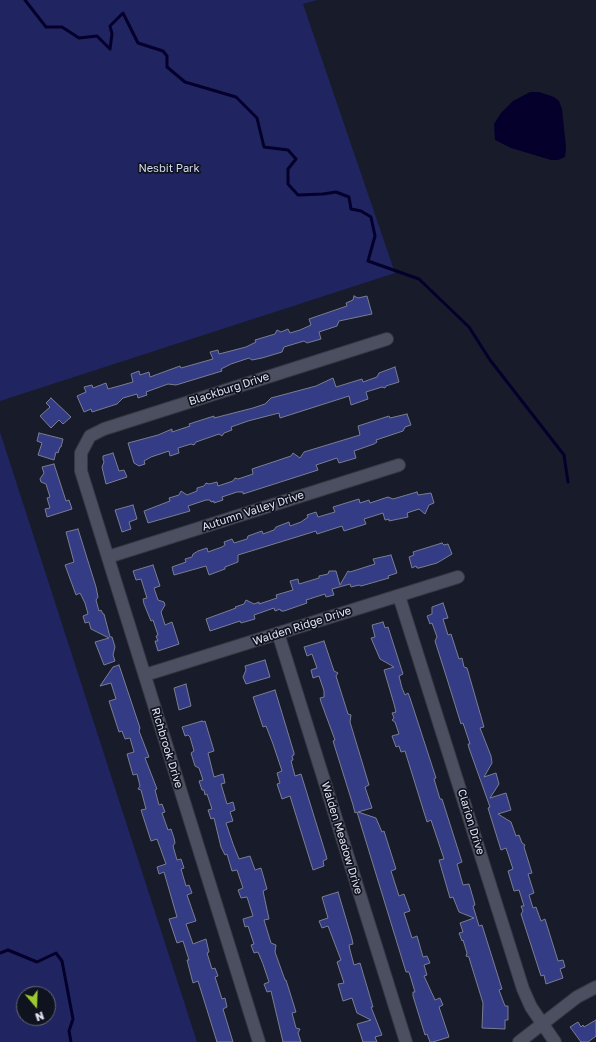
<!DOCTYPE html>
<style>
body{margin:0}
#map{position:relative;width:596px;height:1042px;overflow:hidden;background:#181b29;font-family:"Golos Text",sans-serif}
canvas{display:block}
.north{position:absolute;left:16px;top:986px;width:40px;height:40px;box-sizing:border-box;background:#0f121f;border:1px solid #646673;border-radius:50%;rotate:161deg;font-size:11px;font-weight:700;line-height:16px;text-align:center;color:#e3e5f0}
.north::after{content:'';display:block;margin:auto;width:14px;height:18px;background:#9eca2f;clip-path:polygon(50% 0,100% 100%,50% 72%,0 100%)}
</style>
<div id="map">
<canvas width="596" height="1042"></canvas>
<div class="north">N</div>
</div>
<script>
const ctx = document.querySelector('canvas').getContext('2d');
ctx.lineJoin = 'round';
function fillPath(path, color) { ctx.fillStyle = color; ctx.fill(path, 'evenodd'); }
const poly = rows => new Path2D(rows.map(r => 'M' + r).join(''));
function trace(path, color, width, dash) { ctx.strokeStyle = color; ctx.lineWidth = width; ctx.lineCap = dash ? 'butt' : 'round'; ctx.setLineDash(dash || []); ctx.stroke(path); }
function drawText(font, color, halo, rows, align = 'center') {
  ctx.font = font + ' "Golos Text",sans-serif'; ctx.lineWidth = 3.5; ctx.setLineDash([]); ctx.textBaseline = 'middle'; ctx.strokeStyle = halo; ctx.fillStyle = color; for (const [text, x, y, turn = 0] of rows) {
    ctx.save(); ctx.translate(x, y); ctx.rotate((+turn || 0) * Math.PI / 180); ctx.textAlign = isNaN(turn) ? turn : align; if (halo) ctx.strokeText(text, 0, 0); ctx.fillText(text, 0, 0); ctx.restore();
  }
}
fillPath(poly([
 [0,0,317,0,303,4,395,273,0,401],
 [0,432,197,1042,0,1042],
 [24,994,48,994,48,1018,24,1018]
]), '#202561');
fillPath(poly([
 [530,92,539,92,554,97,559,101,562,109,566,147,565,157,558,160,551,160,511,148,495,140,494,124,501,113,513,101]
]), '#04002b');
trace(poly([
 [25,0,46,27,62,27,79,38,97,36,110,49,112,34,110,26,123,13,138,43,163,51,167,56,167,67,185,82,236,97,257,118,264,147,288,150,296,159,288,169,288,184,298,195,323,194,336,192,349,197,351,209,361,211,371,217,375,236,368,261,419,279,469,327,490,360,564,455,568,482],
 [0,953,8,950,37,962,56,953,62,961,73,1019,69,1031,71,1042]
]), '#04002b', 3);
const building = poly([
 [354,296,358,298,367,296,372,314,339,321,337,326,319,332,321,339,307,343,304,341,284,347,282,352,262,358,252,360,249,358,231,364,221,369,222,371,176,385,168,384,146,392,147,395,138,398,137,394,123,398,117,404,92,412,91,409,84,412,77,396,86,392,84,387,92,385,93,388,106,383,108,389,119,386,133,382,131,374,139,371,140,375,149,372,150,377,180,366,181,368,213,359,210,352,218,350,219,354,246,347,256,342,255,340,275,334,277,330,281,332,288,329,290,333,300,330,311,325,309,319,347,306,346,303,353,300,354,296],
 [395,367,399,382,386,386,385,388,382,387,366,392,368,399,351,405,349,396,280,418,279,413,248,421,231,427,232,430,224,433,222,436,219,434,196,442,194,445,191,444,178,448,179,453,170,456,169,451,151,457,144,461,145,464,139,466,134,463,128,443,158,435,172,429,172,432,190,426,189,424,214,416,214,418,218,417,253,408,265,404,271,398,316,386,333,378,336,387,362,379,363,382,377,377,379,373,395,367],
 [51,398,71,417,63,424,59,420,51,428,40,416,50,407,46,403,51,398],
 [407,414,411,425,405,427,403,431,376,440,377,442,374,444,354,451,356,458,339,463,337,458,316,465,318,470,243,494,243,492,237,492,222,497,223,500,214,503,214,501,211,502,210,500,206,500,188,506,190,511,148,523,144,511,170,501,169,498,179,495,181,491,187,495,197,491,197,488,204,486,206,483,209,484,217,482,218,486,233,481,235,478,238,479,253,474,252,469,291,456,293,453,300,458,304,452,360,435,358,426,389,416,390,418,407,414],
 [39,433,63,439,61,447,60,447,58,453,56,452,54,460,38,455,42,443,37,441,39,433],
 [113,453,119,471,124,470,127,477,106,484,102,467,104,462,103,459,103,456,113,453],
 [54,464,66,501,69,500,72,509,47,517,45,509,50,508,47,498,50,497,46,484,41,482,40,479,44,473,42,467,54,464],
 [417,492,418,495,431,493,434,503,429,505,425,514,419,509,407,513,408,517,389,521,389,519,385,520,383,513,364,519,366,524,344,531,342,526,317,534,316,531,238,555,238,562,225,567,225,569,209,575,206,566,174,575,172,567,186,562,185,559,192,557,193,554,198,551,207,548,208,552,222,547,225,545,224,542,232,539,234,543,247,539,248,536,262,531,263,534,274,530,276,527,289,522,290,526,301,522,308,517,307,515,316,512,318,517,335,512,333,507,359,499,360,503,369,500,370,503,388,497,393,499,417,492],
 [133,505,137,519,129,522,131,529,122,532,115,510,133,505],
 [78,529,96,587,98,597,96,600,99,611,101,610,103,614,104,614,110,637,112,637,115,647,113,655,115,661,104,665,95,642,109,638,91,629,89,622,85,623,83,616,88,614,85,603,80,593,76,595,65,565,74,562,66,532,78,529],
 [442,543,444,545,448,544,452,554,437,563,419,568,417,568,416,566,412,568,409,557,414,555,413,552,442,543],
 [391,555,397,573,388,576,389,578,361,586,359,585,351,587,350,584,332,589,334,595,326,597,325,594,306,600,307,603,284,611,281,611,280,609,275,611,274,608,254,615,255,619,241,623,240,621,210,631,206,619,236,608,235,607,244,604,246,600,254,604,259,602,259,604,277,598,276,595,293,590,290,581,298,579,299,584,319,578,319,576,328,574,329,571,336,571,340,585,348,571,350,572,375,564,373,559,391,555],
 [153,565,160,586,154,588,158,600,164,602,165,605,161,612,165,625,172,622,179,644,158,651,155,641,158,641,156,636,158,635,153,620,151,621,144,604,143,599,147,598,141,579,136,580,133,571,153,565],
 [443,603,448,618,443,619,448,635,451,634,459,659,462,658,464,667,467,668,484,727,480,728,491,756,492,763,484,777,496,773,499,784,490,798,506,793,511,810,498,814,511,822,516,836,519,835,522,843,525,845,524,847,532,873,528,874,534,893,529,895,533,908,536,907,541,921,545,919,558,961,563,960,565,967,560,969,563,978,546,984,544,975,541,976,521,914,523,911,521,906,524,906,519,890,514,891,508,871,513,869,506,848,501,850,488,808,490,807,469,748,468,744,470,744,463,723,461,724,448,682,435,641,437,637,432,623,430,624,427,616,432,614,432,607,443,603],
 [383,622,385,628,388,627,403,674,399,676,402,688,405,695,408,693,410,698,436,778,434,779,440,799,442,799,462,862,457,864,463,885,469,884,474,901,475,905,473,906,479,926,482,925,502,989,499,990,505,1006,508,1006,508,1020,505,1020,505,1029,482,1028,483,1003,470,961,469,957,466,956,467,953,463,940,462,941,459,933,463,932,460,923,474,918,459,912,453,897,450,898,439,860,444,859,431,820,427,822,405,751,401,752,399,746,396,747,392,736,399,734,395,722,392,720,394,718,392,713,396,712,394,704,384,670,394,667,380,659,371,638,375,637,372,625,383,622],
 [324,641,334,671,338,673,336,676,348,714,351,715,350,722,369,785,365,787,372,808,358,812,376,818,382,832,384,831,396,869,391,871,399,896,404,894,410,911,404,913,412,938,417,936,423,957,427,956,430,963,424,965,427,975,424,976,435,1000,440,998,443,1005,439,1007,449,1037,433,1042,430,1042,427,1034,425,1035,413,996,413,992,415,992,409,972,406,972,357,812,355,813,353,805,333,741,335,740,321,702,320,698,324,697,324,691,319,676,313,678,311,670,317,668,312,654,307,656,304,647,324,641],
 [265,660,270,677,246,684,243,677,246,670,245,666,265,660],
 [119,665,140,728,139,731,149,757,145,758,157,789,155,790,159,805,162,804,165,812,162,813,168,830,171,829,174,838,175,843,173,846,177,860,181,859,184,868,181,869,186,886,189,885,192,893,187,895,196,921,186,924,193,944,206,939,209,952,207,953,212,969,215,968,218,976,215,977,222,999,225,998,227,1007,223,1009,233,1042,217,1042,198,981,193,983,187,960,189,960,183,941,177,943,169,919,177,917,164,872,159,874,157,867,166,864,157,839,151,841,141,810,146,809,141,790,138,789,140,786,137,774,133,775,127,754,134,752,130,738,125,739,122,731,119,732,109,701,116,699,111,683,100,686,113,667,119,665],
 [186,684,191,706,179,710,174,688,186,684],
 [275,690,294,753,294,755,292,756,293,760,291,761,295,776,301,774,326,855,327,859,323,861,324,866,313,870,290,796,282,799,277,784,280,783,277,773,282,771,273,744,266,726,263,727,253,697,275,690],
 [202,721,203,722,205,721,214,751,208,753,214,777,223,774,225,783,221,784,227,804,233,802,235,810,230,812,233,821,226,823,233,844,239,859,250,856,255,870,261,868,267,889,263,891,269,919,264,920,271,943,276,945,275,952,285,980,286,980,296,1012,292,1013,296,1028,300,1029,298,1033,301,1042,283,1042,271,991,267,992,264,984,269,982,263,964,258,952,254,953,251,945,254,944,248,926,245,927,243,919,253,916,247,897,241,898,238,890,243,888,237,870,232,871,227,854,225,855,221,847,214,818,211,819,208,810,212,809,207,794,205,795,204,790,202,790,199,781,203,780,199,768,195,766,191,753,194,751,190,737,188,735,185,736,182,727,202,721],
 [338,892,352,939,353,944,349,945,350,950,354,965,360,963,373,1007,371,1007,382,1035,375,1037,377,1042,363,1042,357,1024,371,1020,357,1013,352,998,343,1001,338,984,344,983,337,962,341,960,328,926,322,928,319,921,328,918,322,897,338,892],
 [596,1020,596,1036,588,1042,581,1042,570,1027,578,1022,581,1027,583,1025,584,1027,596,1020]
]);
fillPath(building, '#343c85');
trace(building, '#797e90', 1);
const street = poly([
 [108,557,399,465],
 [399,596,523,989,531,1007,555,1042],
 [278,633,406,1042],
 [145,675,458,577],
 [259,1042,81,471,81,453,90,436,104,429,387,339],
 [519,1042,577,997,596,987]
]);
trace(street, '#353742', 14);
trace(street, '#4b4f60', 12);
drawText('11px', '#d5daf0', '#0f121f', [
 ["Nesbit Park",169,169]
]);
drawText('11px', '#e3e5f0', '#0f121f', [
 ["Blackburg Drive",229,389,-18],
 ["Autumn Valley Drive",253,511,-18],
 ["Walden Ridge Drive",302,626,-18],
 ["Richbrook Drive",167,748,73],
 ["Clarion Drive",471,822,73],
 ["Walden Meadow Drive",342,838,73]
]);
</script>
